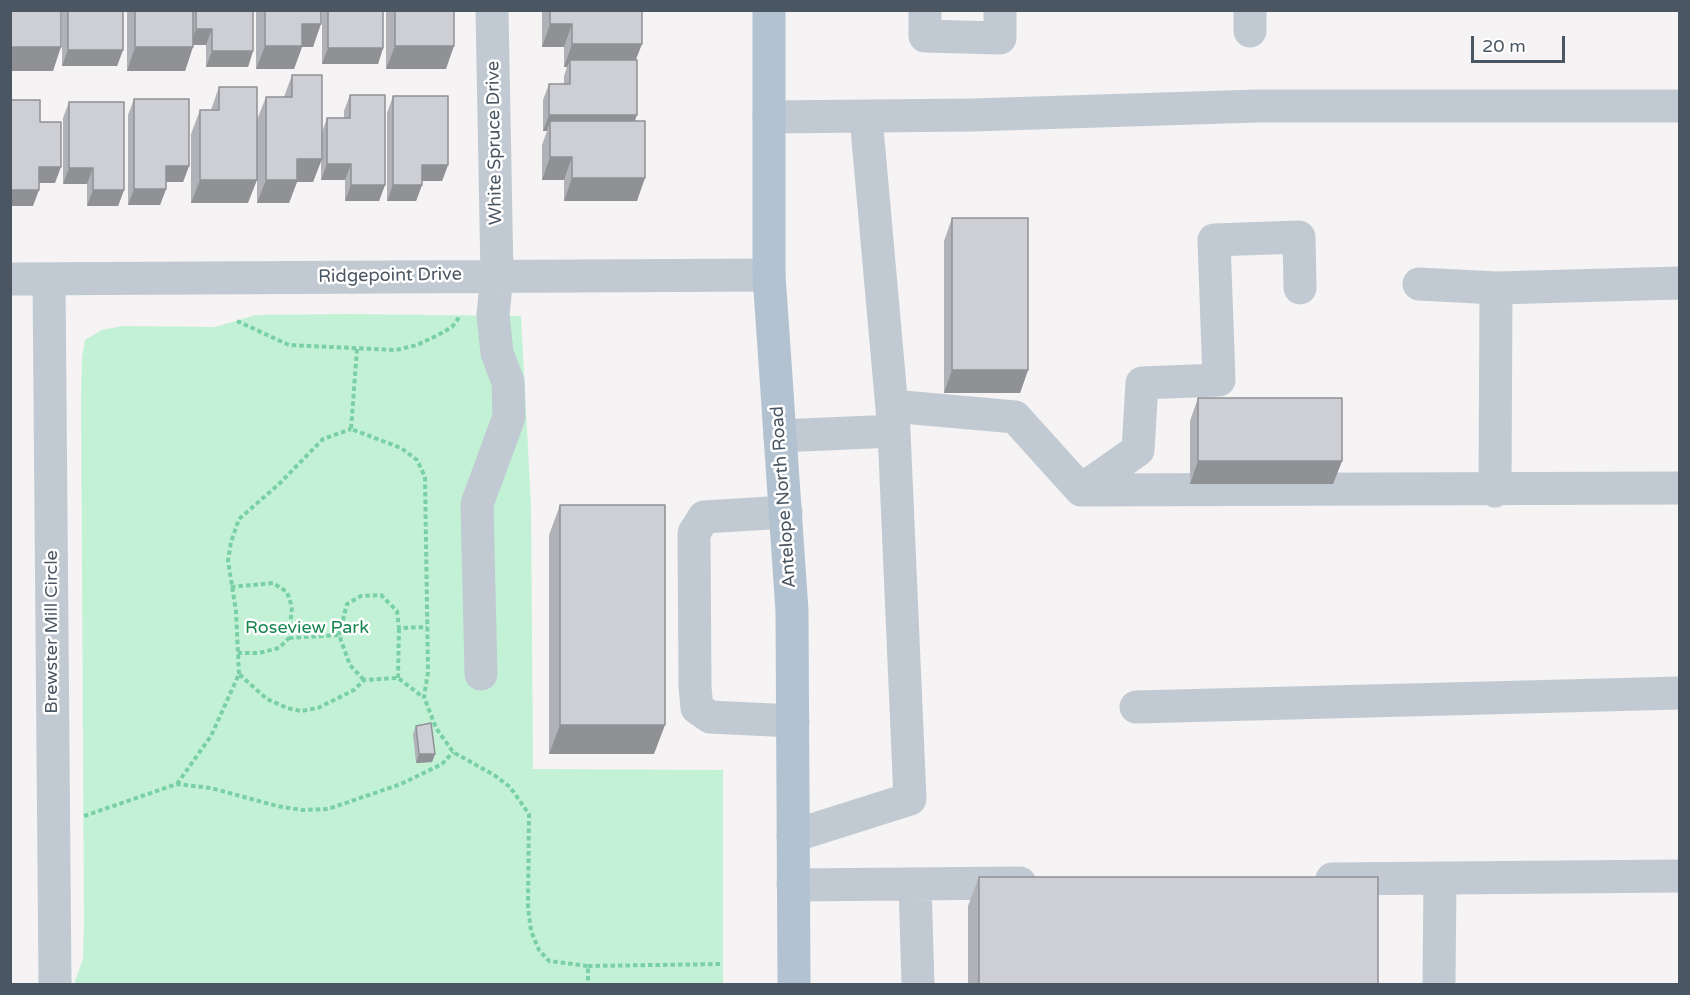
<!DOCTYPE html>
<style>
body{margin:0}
#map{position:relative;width:1690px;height:995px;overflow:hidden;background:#f5f3f3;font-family:"Varela Round",sans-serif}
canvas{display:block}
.frame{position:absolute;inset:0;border:12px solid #4a5661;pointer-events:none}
.scale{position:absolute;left:1471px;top:36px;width:94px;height:27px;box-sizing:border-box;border:3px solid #4a5661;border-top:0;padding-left:8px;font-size:18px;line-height:21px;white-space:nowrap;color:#4a5661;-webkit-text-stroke:4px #fff;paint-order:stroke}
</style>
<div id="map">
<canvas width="1690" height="995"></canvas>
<div class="frame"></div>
<div class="scale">20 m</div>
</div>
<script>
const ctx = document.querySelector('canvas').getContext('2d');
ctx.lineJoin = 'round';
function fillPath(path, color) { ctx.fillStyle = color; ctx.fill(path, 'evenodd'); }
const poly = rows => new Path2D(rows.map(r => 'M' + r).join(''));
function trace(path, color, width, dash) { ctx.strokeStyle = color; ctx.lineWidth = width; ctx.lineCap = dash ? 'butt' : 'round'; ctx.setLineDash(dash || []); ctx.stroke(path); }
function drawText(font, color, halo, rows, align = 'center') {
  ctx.font = font + ' "Varela Round",sans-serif'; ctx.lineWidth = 5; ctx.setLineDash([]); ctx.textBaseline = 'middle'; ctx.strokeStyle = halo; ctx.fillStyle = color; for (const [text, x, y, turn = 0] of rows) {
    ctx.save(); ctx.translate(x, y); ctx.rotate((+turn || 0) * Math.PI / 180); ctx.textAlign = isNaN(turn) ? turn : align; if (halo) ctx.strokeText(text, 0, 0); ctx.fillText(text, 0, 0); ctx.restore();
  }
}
fillPath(poly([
 [347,314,521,316,531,505,533,769,723,770,723,984,74,984,83,959,84,922,81,398,82,357,85,340,102,330,123,326,215,327,256,315]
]), '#c3f1d5');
trace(poly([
 [237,321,289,345,396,350,417,345,438,335,452,327,460,316],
 [357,349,351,429,401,448,417,460,425,477,428,672,424,697,436,728,453,752,494,775,510,787,529,814,528,907,531,931,539,950,549,961,588,966,588,984],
 [231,587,273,583,287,592,292,607,289,638,279,648,259,653,238,653],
 [339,635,347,604,361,596,381,595,397,611,399,628,427,627],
 [289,638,339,635,350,665,364,680],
 [239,674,236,611,228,561,231,542,239,519,279,484,323,439,351,429],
 [398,678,399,628],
 [177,784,211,736,239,674,267,699,287,708,301,711,318,708,354,690,364,680,398,678,423,697],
 [84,816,177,784,211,788,277,806,302,810,328,809,401,784,442,764,453,752],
 [588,966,723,964]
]), '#7ad0a6', 4, [4.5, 3]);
trace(poly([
 [925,10,925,36,1000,38,1000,10],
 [1250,31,1250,10],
 [769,117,972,115,1257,106,1680,106],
 [10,279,769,275],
 [49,280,55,984],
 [1419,284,1496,288,1680,283],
 [892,406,1015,417,1081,490,1680,488],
 [780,436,894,431,866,117],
 [1081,490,1138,450,1142,383,1219,380,1214,240,1299,237,1300,288],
 [1495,491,1496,288],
 [786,512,704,517,694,533,695,687,697,708,710,717,793,721],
 [481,674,477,504,509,417,508,382,497,353,493,315,497,275,492,10],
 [1136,707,1680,693],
 [793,836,910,799,894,431],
 [1332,879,1680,876],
 [915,884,918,984],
 [793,885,1020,883],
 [1439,984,1440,878]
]), '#c1cad2', 33);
trace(poly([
 [769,10,769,275,792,611,794,984]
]), '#b3c2d1', 33);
fillPath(poly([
 [62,10,123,10,123,50,117,66,62,66],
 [127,10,253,10,253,51,248,67,206,67,206,45,193,45,185,71,127,71],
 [256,10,321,10,313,47,302,47,294,69,256,69],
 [322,10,383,10,383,48,378,64,322,64],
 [386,10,454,10,446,69,386,69],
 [542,10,642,10,636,60,635,121,637,201,564,201,564,180,542,180,542,145,547,131,543,131,543,100,549,84,564,84,564,76,567,67,564,67,564,47,542,47],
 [292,75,322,132,327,118,344,118,344,111,350,95,385,185,379,201,345,201,345,180,321,180,321,160,313,182,297,182,289,203,257,203,257,120,266,97,284,97],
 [219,87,248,203,191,203,191,134,200,110,211,110],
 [393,96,448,165,442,181,422,181,422,185,416,201,387,201,387,113],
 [134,99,189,166,183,182,166,182,166,189,160,205,128,205,128,115],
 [69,102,124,190,118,206,87,206,87,184,63,184,63,118],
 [952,218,1028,370,1020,393,944,393,944,241],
 [1198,398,1342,461,1333,484,1190,484,1190,421],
 [560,505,654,754,549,754,549,535],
 [416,726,435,754,432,762,416,763,413,734],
 [979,877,1378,984,968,984,968,906]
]), '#b0b2b7');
fillPath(poly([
 [302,24,321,24,313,47,302,47,294,69,256,69,265,46],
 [550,24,572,24,564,47,542,47],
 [196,29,212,29,206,45,190,45],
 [572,44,642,44,633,67,570,60,567,67,564,67],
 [395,46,454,46,446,69,386,69],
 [10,47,61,47,53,71,10,71],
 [135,47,193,47,185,71,127,71],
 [328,48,383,48,378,64,322,64],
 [68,50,123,50,117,66,62,66],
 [212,51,253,51,248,67,206,67],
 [549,115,637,115,631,131,550,121,547,131,543,131],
 [550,157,572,157,564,180,542,180],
 [297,159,322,159,313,182,297,182,289,203,257,203,266,180],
 [327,164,351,164,345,180,321,180],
 [422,165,448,165,442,181,416,181],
 [166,166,189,166,183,182,160,182],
 [39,167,61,167,55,183,33,183],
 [69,168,93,168,87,184,63,184],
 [572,178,645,178,637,201,564,201],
 [200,180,257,180,248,203,191,203],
 [351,185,385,185,379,201,345,201],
 [393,185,422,185,416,201,387,201],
 [134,189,166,189,160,205,128,205],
 [10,190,39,190,33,206,10,206],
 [93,190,124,190,118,206,87,206],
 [952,370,1028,370,1020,393,944,393],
 [1198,461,1342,461,1333,484,1190,484],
 [560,725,665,725,654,754,549,754],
 [419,754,435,754,432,762,416,763]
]), '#909195');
const building = poly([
 [10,10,61,10,61,47,10,47,10,10],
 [68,10,123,10,123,50,68,50,68,10],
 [135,10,193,10,193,47,135,47,135,10],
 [196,10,253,10,253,51,212,51,212,29,196,29,196,10],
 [265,10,321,10,321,24,302,24,302,46,265,46,265,10],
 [328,10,383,10,383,48,328,48,328,10],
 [395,10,454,10,454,46,395,46,395,10],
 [550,10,642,10,642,44,572,44,572,24,550,24,550,10],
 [570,60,637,60,637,115,549,115,549,84,570,84,570,60],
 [292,75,322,75,322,159,297,159,297,180,266,180,266,97,292,97,292,75],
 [219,87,257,87,257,180,200,180,200,110,219,110,219,87],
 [350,95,385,95,385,185,351,185,351,164,327,164,327,118,350,118,350,95],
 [393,96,448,96,448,165,422,165,422,185,393,185,393,96],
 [134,99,189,99,189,166,166,166,166,189,134,189,134,99],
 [10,100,40,100,40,122,61,122,61,167,39,167,39,190,10,190,10,100],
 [69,102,124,102,124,190,93,190,93,168,69,168,69,102],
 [550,121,645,121,645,178,572,178,572,157,550,157,550,121],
 [952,218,1028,218,1028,370,952,370,952,218],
 [1198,398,1342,398,1342,461,1198,461,1198,398],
 [560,505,665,505,665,725,560,725,560,505],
 [431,723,435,754,419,754,416,726,431,723],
 [979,877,1378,877,1378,984,979,984,979,877]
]);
fillPath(building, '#cdcfd5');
trace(building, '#909195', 1.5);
drawText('18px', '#4a5661', '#fff', [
 ["White Spruce Drive",495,143,-91],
 ["Ridgepoint Drive",390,276,-1],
 ["Antelope North Road",784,497,-94],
 ["Brewster Mill Circle",52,632,-90]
]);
drawText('18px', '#17864f', '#fff', [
 ["Roseview Park",307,628]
]);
</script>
